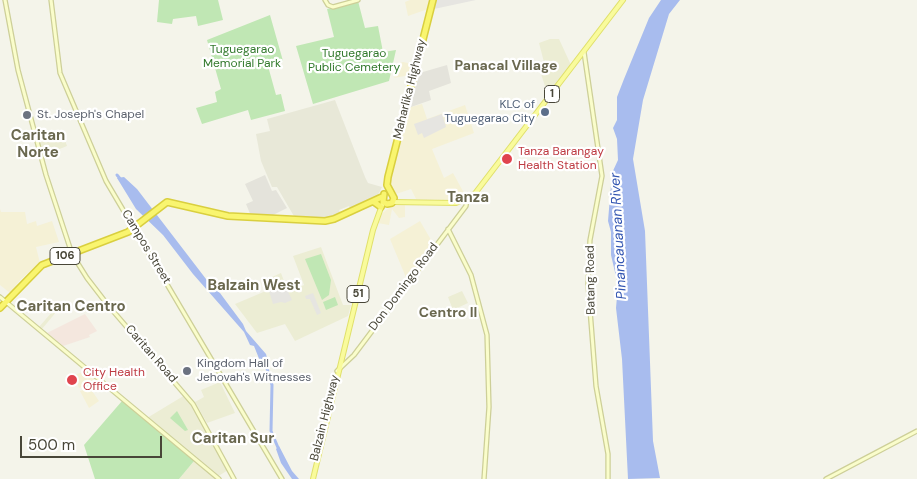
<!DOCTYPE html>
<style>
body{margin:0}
#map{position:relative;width:917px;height:479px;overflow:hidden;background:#f4f4ea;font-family:"DM Sans",sans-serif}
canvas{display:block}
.scale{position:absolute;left:20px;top:436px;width:142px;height:22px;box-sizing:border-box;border:2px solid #484638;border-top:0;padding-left:6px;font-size:15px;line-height:18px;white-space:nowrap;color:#484638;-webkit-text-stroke:4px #fff;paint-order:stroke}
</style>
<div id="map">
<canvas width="917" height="479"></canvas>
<div class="scale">500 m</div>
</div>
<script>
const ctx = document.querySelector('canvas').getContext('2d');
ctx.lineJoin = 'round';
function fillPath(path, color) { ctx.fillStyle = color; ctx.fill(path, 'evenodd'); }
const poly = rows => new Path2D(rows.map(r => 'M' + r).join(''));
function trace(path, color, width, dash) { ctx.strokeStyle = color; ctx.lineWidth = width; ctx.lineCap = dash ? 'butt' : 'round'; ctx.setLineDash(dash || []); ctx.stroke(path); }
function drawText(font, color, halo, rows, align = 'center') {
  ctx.font = font + ' "DM Sans",sans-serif'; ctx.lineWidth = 4.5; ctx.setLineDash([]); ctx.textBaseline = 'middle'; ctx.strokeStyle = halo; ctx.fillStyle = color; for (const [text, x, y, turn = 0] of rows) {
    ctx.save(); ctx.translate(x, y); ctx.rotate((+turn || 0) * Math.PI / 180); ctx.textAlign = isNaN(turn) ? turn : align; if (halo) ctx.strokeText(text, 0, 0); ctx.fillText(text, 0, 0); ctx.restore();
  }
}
fillPath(poly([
 [335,100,365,177,368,183,382,187,377,197,351,210,349,206,339,210,341,214,326,220,295,218,277,187,272,187,261,161,256,134,270,131,267,119]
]), '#e8e8d8');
fillPath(poly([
 [410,0,430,0,428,9,408,16,405,2],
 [403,62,413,64,410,75,394,78,400,63],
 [422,104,427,119,465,105,474,133,432,149,444,178,453,173,464,193,452,200,416,199,411,189,396,194,390,185,407,108],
 [393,205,405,205,405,217,399,218,392,209,389,225,378,223,380,215],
 [0,209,1,212,25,212,27,224,36,221,37,226,52,221,59,242,36,247,40,263,21,279,10,293,0,285],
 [420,221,434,245,407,280,390,239],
 [86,371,94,378,93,384,79,388,74,375],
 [90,388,99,401,89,408,80,391]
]), '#f5f1d6');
fillPath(poly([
 [447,65,451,83,429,91,431,100,408,108,416,74],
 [265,175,272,191,276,190,287,208,271,216,251,216,246,204,253,201,245,184]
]), '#e4e3db');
fillPath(poly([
 [550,39,559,39,571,65,548,95,539,68,545,66,539,43],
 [63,135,67,146,42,156,39,142],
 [321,247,343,305,351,305,348,316,295,341,285,324,257,333,235,304,273,288,270,278,281,273,288,292,304,285,293,256],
 [462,291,468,303,453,310,448,297],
 [51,306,57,311,42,329,39,327,52,312,48,309],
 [220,382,235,413,207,423,195,402,204,397,201,390],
 [185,395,228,470,217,477,147,418],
 [194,461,216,479,179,479]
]), '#ecedd4');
fillPath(poly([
 [85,314,97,331,89,335,90,337,63,346,47,333]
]), '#f4e7de');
fillPath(poly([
 [159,0,218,0,223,20,198,26,196,16,173,19,172,24,157,22],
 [358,1,365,28,378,26,383,52,396,50,389,81,313,104,296,46,334,37,327,9],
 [270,15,283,61,268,66,276,95,281,94,285,111,251,120,248,110,202,124,196,108,217,102,215,92,221,89,207,40],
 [321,254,331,280,329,295,322,300,305,259],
 [335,297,338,305,326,310,323,302],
 [122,401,194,461,179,479,95,479,84,445],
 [177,411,188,430,185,431,170,418]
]), '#c0e7b4');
fillPath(poly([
 [436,0,476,0,434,9],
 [442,114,446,127,424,138,422,133,418,135,414,124],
 [285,285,292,300,285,303,281,302,273,304,269,291],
 [313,293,321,313,317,315,310,299,306,299,305,296]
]), '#e6e5e1');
fillPath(poly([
 [661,0,680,0,669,14,643,100,633,159,645,231,653,441,660,478,628,479,622,359,616,308,618,285,611,255,611,232,608,221,612,173,618,160,617,139,613,128,617,120,617,97,624,79,649,18],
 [124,177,137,189,206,279,220,293,243,324,246,331,266,354,268,362,265,365,262,366,254,346,250,345,244,332,193,274,163,235,136,209,117,178],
 [279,446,292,471,299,479,292,479,281,463,276,449]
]), '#a8bcee');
trace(poly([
 [117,175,122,181],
 [265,362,272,385,271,431,279,450]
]), '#a8bcee', 3);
const secondary = poly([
 [5,0,18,70,46,175,72,254,87,278,107,304,193,404,234,479],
 [51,0,60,73,106,181,282,479],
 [325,0,328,5,333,7,358,0],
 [584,52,602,176,590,240,588,284,596,386,608,454,608,479],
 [448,229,471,275,487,335,489,407,484,479],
 [0,297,219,479],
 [337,371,354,355,466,206,467,200],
 [826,479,917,431]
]);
const primary = poly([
 [393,202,456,203,473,196,623,0],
 [313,479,373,230,382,205]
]);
const highway = poly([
 [384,194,383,202,387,204,392,203,394,198,387,185,388,177,433,0],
 [374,202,381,207],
 [0,308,42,265,128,232,167,202,228,216,325,221,334,219,382,197]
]);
trace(secondary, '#cdcf98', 5.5);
trace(primary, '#e0e06b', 6);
trace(highway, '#d9cf3f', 8);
trace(secondary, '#fafdcb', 3);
trace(primary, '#f9fb9c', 4);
trace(highway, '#f9f56f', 5);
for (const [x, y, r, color] of [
 [545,112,5,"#5c6f8a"],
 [27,115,5,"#6b7280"],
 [507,159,6,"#e0444e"],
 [187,371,5,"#6b7280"],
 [72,380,6,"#e0444e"]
]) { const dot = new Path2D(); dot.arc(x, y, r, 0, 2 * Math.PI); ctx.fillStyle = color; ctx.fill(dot); trace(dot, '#fff', 2); }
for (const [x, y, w] of [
 [552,94,15],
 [65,256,30],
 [358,294,22]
]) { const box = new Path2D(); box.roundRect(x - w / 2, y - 8.5, w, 17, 4); ctx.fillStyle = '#fff'; ctx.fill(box); trace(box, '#484638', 1); }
drawText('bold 11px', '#484638', null, [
 ["1",552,94],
 ["106",65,256],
 ["51",358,294]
]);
drawText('12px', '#32792c', '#fff', [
 ["Tuguegarao",242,50],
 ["Memorial Park",242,64],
 ["Tuguegarao",354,54],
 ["Public Cemetery",354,68]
]);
drawText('12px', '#484638', '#fff', [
 ["Maharlika Highway",410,89,-76],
 ["Campos Street",146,247,59],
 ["Batang Road",591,280,-91],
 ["Don Domingo Road",404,287,-53],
 ["Caritan Road",151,354,49],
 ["Balzain Highway",325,418,-76]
]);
drawText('12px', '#4e5e75', '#fff', [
 ["KLC of",535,105],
 ["Tuguegarao City",535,119]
], 'right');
drawText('12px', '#5b616d', '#fff', [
 ["St. Joseph's Chapel",37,115],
 ["Kingdom Hall of",197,364],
 ["Jehovah's Witnesses",197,378]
], 'left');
drawText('12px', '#be3a42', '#fff', [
 ["Tanza Barangay",518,152],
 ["Health Station",518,166],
 ["City Health",83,373],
 ["Office",83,387]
], 'left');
drawText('bold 14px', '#6a684f', '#fff', [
 ["Panacal Village",506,66],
 ["Centro II",448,313]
]);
drawText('italic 14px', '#3356b1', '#fff', [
 ["Pinancauanan River",619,236,-93]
]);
drawText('bold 15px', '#6a684f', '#fff', [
 ["Caritan",38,136],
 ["Norte",38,153],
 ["Tanza",468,198],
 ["Balzain West",254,286],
 ["Caritan Centro",71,307],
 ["Caritan Sur",233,439]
]);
</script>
